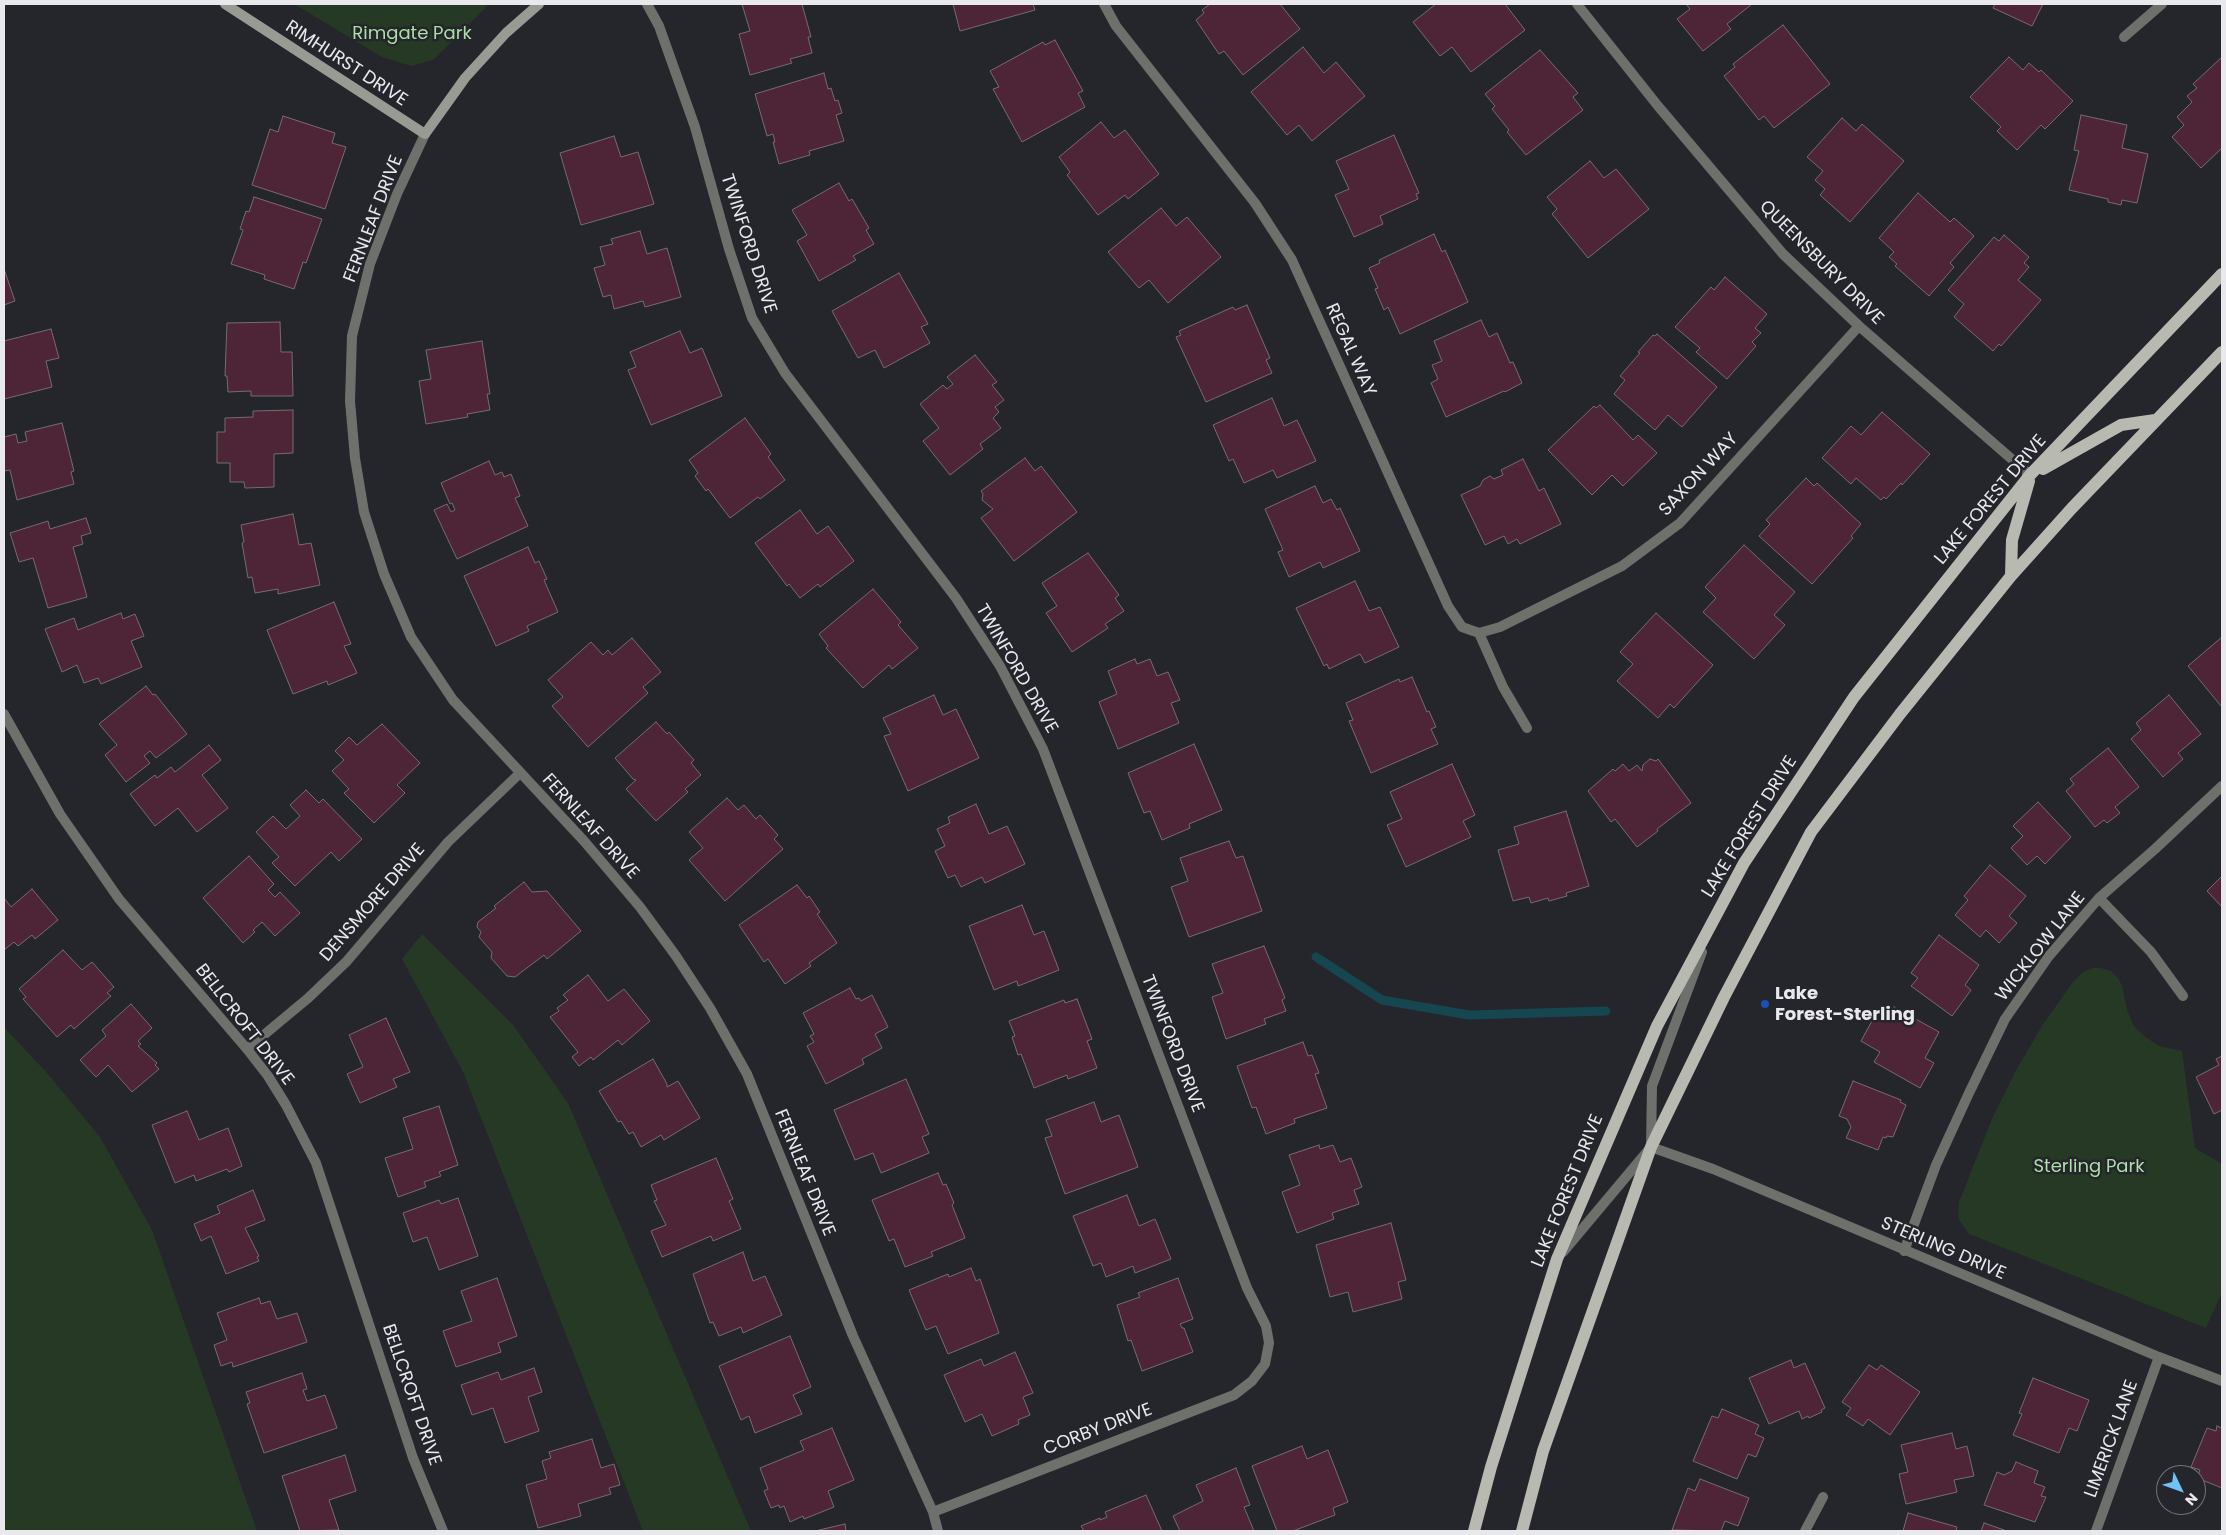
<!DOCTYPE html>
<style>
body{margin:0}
#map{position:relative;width:2226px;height:1535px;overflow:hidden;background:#25252c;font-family:Poppins,sans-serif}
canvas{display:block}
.frame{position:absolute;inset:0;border:5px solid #e8e8ed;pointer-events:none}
.north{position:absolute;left:2156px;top:1465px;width:50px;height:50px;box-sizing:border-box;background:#25252c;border:1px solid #737379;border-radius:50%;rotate:132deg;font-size:14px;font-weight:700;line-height:20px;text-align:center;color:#e8e8ed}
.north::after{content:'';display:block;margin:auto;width:18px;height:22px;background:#72c1f5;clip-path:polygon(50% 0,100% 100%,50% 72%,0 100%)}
</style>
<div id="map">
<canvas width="2226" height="1535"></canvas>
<div class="frame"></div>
<div class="north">N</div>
</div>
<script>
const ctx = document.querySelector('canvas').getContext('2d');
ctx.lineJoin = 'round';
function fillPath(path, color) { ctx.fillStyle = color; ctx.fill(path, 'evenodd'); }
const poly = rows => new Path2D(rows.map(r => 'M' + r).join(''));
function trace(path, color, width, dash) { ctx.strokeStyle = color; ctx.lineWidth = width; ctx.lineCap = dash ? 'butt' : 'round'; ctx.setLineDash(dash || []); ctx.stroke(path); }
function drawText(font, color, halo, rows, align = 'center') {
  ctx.font = font + ' Poppins,sans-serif'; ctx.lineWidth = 5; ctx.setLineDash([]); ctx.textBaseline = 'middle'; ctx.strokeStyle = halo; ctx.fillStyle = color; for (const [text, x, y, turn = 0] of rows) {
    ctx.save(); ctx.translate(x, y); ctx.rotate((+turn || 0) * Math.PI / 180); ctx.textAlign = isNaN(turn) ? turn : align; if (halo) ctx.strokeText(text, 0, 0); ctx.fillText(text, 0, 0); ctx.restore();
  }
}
fillPath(poly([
 [294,4,489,4,433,60,411,66,382,57],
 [422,934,513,1025,568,1103,751,1531,643,1531,463,1072,402,959],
 [2093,968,2101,968,2111,971,2118,978,2122,985,2127,1010,2134,1026,2144,1036,2159,1046,2182,1051,2195,1148,2222,1164,2222,1292,2206,1328,1969,1234,1958,1218,1959,1202,1992,1119,2015,1072,2042,1026,2072,983,2083,972],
 [4,1027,47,1073,100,1137,152,1230,257,1531,4,1531]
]), '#263925');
trace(poly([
 [1316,957,1382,1000,1469,1015,1606,1011]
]), '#16464f', 9);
const building = poly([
 [742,4,802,4,811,37,808,37,812,53,790,59,792,63,750,75,739,34,750,31,742,4],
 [953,4,1033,4,1035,10,960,31,953,4],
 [1210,4,1280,4,1300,29,1243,75,1224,51,1219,54,1196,20,1204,13,1202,10,1210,4],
 [1436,4,1505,4,1525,30,1471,72,1452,47,1440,56,1413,22,1436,4],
 [1686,4,1752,4,1727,24,1731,29,1703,51,1677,19,1690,9,1686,4],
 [1995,4,2043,4,2032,26,1993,8,1995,4],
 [1783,25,1830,84,1774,128,1764,116,1759,120,1724,76,1735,67,1733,64,1783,25],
 [1055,40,1083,91,1078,93,1085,107,1022,142,993,89,999,87,990,71,1043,42,1045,45,1055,40],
 [1303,47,1324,73,1336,62,1365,96,1312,141,1299,125,1287,135,1251,92,1303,47],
 [1540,50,1578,93,1573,97,1583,110,1526,155,1507,132,1509,130,1492,109,1495,106,1485,94,1540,50],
 [2009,57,2023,70,2029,63,2039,72,2041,70,2073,101,2045,129,2041,125,2017,150,1997,131,2001,127,1970,97,2009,57],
 [2222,57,2222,148,2201,168,2172,137,2184,125,2177,117,2192,102,2187,96,2197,88,2193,84,2222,57],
 [824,73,828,89,831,88,835,101,838,100,842,113,836,115,844,141,809,151,810,155,779,164,773,142,775,142,773,134,767,136,755,94,824,73],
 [2081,115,2127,125,2122,148,2148,154,2137,203,2122,200,2121,205,2108,202,2108,199,2069,190,2079,151,2074,150,2081,115],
 [283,116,335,133,332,143,346,147,325,209,252,185,270,129,278,132,283,116],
 [1842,118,1856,131,1862,124,1904,161,1850,222,1820,195,1825,189,1815,180,1823,171,1807,157,1842,118],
 [1101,122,1114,138,1125,130,1159,174,1128,199,1125,195,1098,215,1067,175,1070,172,1059,157,1101,122],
 [1394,135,1419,193,1416,194,1418,199,1380,216,1383,224,1354,237,1335,195,1349,189,1336,161,1394,135],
 [614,136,621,157,638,152,654,204,581,225,560,153,614,136],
 [1590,161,1604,178,1616,169,1649,209,1588,258,1552,214,1557,209,1547,197,1590,161],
 [839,183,849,201,852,199,869,228,866,230,874,244,853,256,856,260,819,281,797,241,807,235,792,210,839,183],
 [1918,193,1950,222,1954,218,1974,236,1950,263,1954,267,1929,296,1895,266,1897,264,1889,257,1894,252,1879,238,1918,193],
 [254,197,322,219,306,263,303,262,294,289,264,279,265,275,231,264,243,230,240,229,246,211,249,212,254,197],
 [1161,208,1176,226,1187,217,1221,257,1168,303,1149,280,1139,288,1108,252,1161,208],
 [640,231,647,254,667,248,681,297,645,307,643,301,614,309,611,295,603,297,594,268,605,265,600,247,613,244,611,239,640,231],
 [1434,234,1442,252,1445,250,1468,302,1400,334,1388,307,1384,310,1375,289,1378,288,1369,268,1380,263,1379,260,1434,234],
 [2004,235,2029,257,2024,263,2029,267,2018,280,2041,300,2001,346,1999,344,1993,351,1954,317,1964,304,1948,290,1994,237,1999,241,2004,235],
 [4,269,15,301,4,305,4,269],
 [899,273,928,324,921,327,930,343,884,368,875,350,858,358,832,311,899,273],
 [1725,277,1767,314,1755,328,1761,333,1752,342,1756,346,1727,379,1696,352,1700,348,1675,327,1711,287,1714,290,1725,277],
 [1247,305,1270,358,1266,360,1272,373,1206,402,1176,337,1181,335,1179,331,1233,307,1235,310,1247,305],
 [1481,320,1489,337,1497,333,1510,363,1513,362,1522,383,1505,392,1504,391,1446,417,1431,383,1438,379,1432,365,1442,361,1434,341,1481,320],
 [280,322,281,352,292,352,293,396,251,396,251,391,228,392,227,376,225,376,227,323,280,322],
 [51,329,59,358,46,361,52,387,4,399,4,341,51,329],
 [680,331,690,353,702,348,722,396,651,425,628,370,636,367,630,352,680,331],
 [1657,334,1717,387,1682,427,1668,415,1655,430,1614,394,1625,380,1620,376,1640,353,1638,352,1653,335,1655,336,1657,334],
 [482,341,490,394,487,394,490,410,467,414,468,417,426,424,419,381,431,379,426,350,482,341],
 [975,355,997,382,992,385,1004,400,995,407,999,412,993,418,1001,428,980,444,983,449,950,475,923,441,939,428,920,404,943,385,947,389,953,384,947,377,975,355],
 [1272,398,1284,426,1297,420,1316,461,1277,478,1273,470,1244,483,1233,459,1229,461,1213,425,1272,398],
 [1600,405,1633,440,1638,435,1657,453,1623,486,1612,475,1592,495,1548,450,1594,406,1596,408,1600,405],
 [293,410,293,453,274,454,274,487,245,488,244,482,230,482,230,463,217,463,217,432,225,432,225,418,253,417,253,411,293,410],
 [1882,412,1930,454,1902,485,1901,483,1886,499,1884,497,1881,500,1856,478,1851,484,1822,458,1851,426,1861,435,1882,412],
 [745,418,771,454,768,457,785,480,760,499,758,497,730,518,708,489,706,491,695,476,698,473,689,460,745,418],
 [62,423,74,471,71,472,74,484,17,500,10,470,4,471,4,437,16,434,18,443,27,441,25,432,62,423],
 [1025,458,1035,471,1041,466,1077,512,1014,561,981,518,993,509,982,500,983,494,981,491,1025,458],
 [1523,459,1539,491,1544,488,1561,524,1520,544,1517,539,1508,544,1504,536,1485,545,1461,495,1480,486,1483,480,1490,476,1494,479,1503,475,1501,470,1523,459],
 [489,461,495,475,502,472,504,477,511,474,520,496,515,498,528,526,457,559,434,510,447,504,451,512,455,510,452,503,450,504,441,483,489,461],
 [1806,478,1814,486,1817,483,1861,524,1851,536,1853,538,1812,584,1759,536,1770,524,1766,520,1806,478],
 [1315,486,1323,503,1331,499,1337,510,1340,508,1360,551,1323,568,1320,562,1289,577,1278,552,1283,550,1265,509,1315,486],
 [800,510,817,534,828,526,854,561,820,587,818,584,800,598,789,584,787,586,755,543,800,510],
 [293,514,299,545,311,543,320,585,278,594,278,589,255,593,252,577,248,578,242,543,244,542,241,525,293,514],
 [86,518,91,533,81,536,83,544,73,547,87,597,48,608,33,558,19,562,10,533,48,521,50,529,86,518],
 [1744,545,1795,592,1774,615,1785,625,1754,659,1703,612,1716,598,1705,587,1744,545],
 [528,547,535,563,539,561,547,579,544,580,558,612,527,626,529,631,496,646,464,576,528,547],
 [1088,553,1119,595,1115,598,1124,611,1105,624,1108,628,1072,652,1046,613,1057,606,1042,583,1088,553],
 [1355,581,1369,611,1380,607,1399,647,1365,663,1360,654,1329,669,1327,664,1324,666,1296,608,1355,581],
 [873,589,901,622,898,625,918,648,892,669,889,665,863,688,826,648,828,646,819,634,873,589],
 [334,602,351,644,344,646,357,673,328,685,327,681,293,694,267,630,334,602],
 [121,613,123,619,135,614,144,636,131,641,142,667,101,684,98,678,84,683,77,665,62,672,45,629,74,618,78,630,121,613],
 [1656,613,1713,665,1674,708,1670,704,1658,718,1617,681,1633,664,1620,652,1656,613],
 [2222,637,2222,705,2221,706,2188,666,2222,637],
 [632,638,661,672,643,687,648,693,588,747,552,706,563,697,548,680,591,642,603,655,608,650,612,655,632,638],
 [1135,659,1137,664,1150,659,1157,676,1168,672,1180,700,1171,703,1179,723,1118,749,1099,702,1117,694,1108,671,1135,659],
 [1412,677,1427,712,1429,711,1436,727,1431,729,1438,744,1371,773,1349,721,1353,720,1346,703,1399,679,1400,682,1412,677],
 [146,686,153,695,155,694,187,734,156,758,150,751,144,756,150,763,126,782,105,755,117,745,99,724,146,686],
 [934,695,943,715,956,709,979,758,908,791,884,736,891,734,883,718,934,695],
 [2169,695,2201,734,2178,753,2183,759,2163,777,2131,739,2141,730,2136,723,2169,695],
 [656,722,667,734,669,732,694,760,691,763,701,775,685,789,688,792,656,821,626,789,636,780,633,779,615,758,656,722],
 [382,724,420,763,397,785,405,793,374,823,344,793,349,789,332,771,344,760,335,751,349,737,357,745,382,724],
 [1194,744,1222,810,1189,824,1190,828,1162,840,1150,811,1144,813,1128,773,1194,744],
 [209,745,221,760,202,775,228,808,197,832,178,808,155,826,130,794,155,775,157,778,171,767,175,772,209,745],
 [2108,748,2139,787,2115,807,2120,813,2107,823,2104,820,2095,827,2066,791,2074,784,2070,779,2108,748],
 [1650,759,1656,761,1658,759,1691,803,1657,829,1658,831,1637,847,1615,819,1611,822,1588,791,1613,769,1615,771,1623,764,1629,771,1637,765,1642,771,1643,765,1650,759],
 [1452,764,1475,815,1463,821,1471,837,1406,867,1387,825,1402,819,1390,792,1452,764],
 [306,790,319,803,323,799,362,839,339,861,331,852,295,886,272,863,279,857,256,832,273,816,286,829,300,816,290,805,306,790],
 [727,798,738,810,744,805,756,819,760,815,778,835,774,839,783,849,725,901,689,860,703,848,689,832,727,798],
 [2038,802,2071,837,2045,864,2037,856,2027,865,2011,848,2023,836,2013,826,2038,802],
 [976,804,989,834,1007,826,1025,864,985,883,982,877,961,887,955,875,948,878,935,851,945,846,937,829,950,823,948,817,976,804],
 [1566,811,1589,886,1566,893,1567,896,1549,901,1548,898,1531,903,1529,897,1513,901,1498,850,1519,844,1514,827,1566,811],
 [1229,841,1236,858,1243,856,1262,911,1189,937,1171,887,1188,881,1180,858,1229,841],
 [249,856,274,884,268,890,275,897,280,892,300,913,275,936,262,922,253,930,255,932,243,943,203,898,249,856],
 [1990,865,2026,896,2009,916,2017,923,1999,943,1986,930,1980,937,1955,915,1968,900,1964,896,1990,865],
 [2222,876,2222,907,2207,891,2222,876],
 [524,882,532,892,547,891,581,931,547,959,544,955,515,977,507,976,491,958,492,952,479,937,481,932,477,927,478,922,496,908,494,906,524,882],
 [797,885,807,898,809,896,820,912,817,914,837,943,809,963,811,966,785,984,768,959,764,962,739,925,797,885],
 [32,889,58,920,35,939,32,935,18,946,14,942,4,950,4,898,11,907,32,889],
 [1022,905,1034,935,1044,931,1059,970,1018,986,1017,981,994,990,969,926,1022,905],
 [1939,935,1979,965,1965,985,1971,990,1952,1016,1911,986,1918,978,1911,973,1939,935],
 [1264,946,1285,998,1282,1000,1286,1011,1264,1019,1266,1024,1226,1039,1212,997,1223,993,1212,964,1264,946],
 [63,950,82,970,92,962,114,987,107,993,111,996,74,1029,71,1025,57,1037,23,999,26,997,19,989,63,950],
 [588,975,608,1001,624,989,650,1021,622,1045,618,1040,593,1060,591,1057,579,1066,572,1057,578,1052,550,1017,559,1011,557,1008,568,1000,563,995,588,975],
 [850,988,856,999,859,998,861,1001,872,995,888,1027,875,1034,882,1048,862,1059,864,1064,826,1084,807,1046,814,1042,810,1036,814,1034,803,1013,850,988],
 [1077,999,1092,1039,1087,1041,1097,1068,1068,1079,1067,1075,1034,1088,1021,1054,1018,1055,1012,1037,1015,1036,1009,1021,1064,1000,1065,1003,1077,999],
 [131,1004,152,1028,138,1041,141,1044,138,1046,157,1063,155,1065,159,1069,132,1092,108,1065,96,1077,80,1060,106,1036,102,1030,131,1004],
 [1894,1007,1939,1032,1925,1058,1934,1063,1920,1088,1874,1062,1880,1052,1861,1041,1878,1010,1889,1016,1894,1007],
 [386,1018,410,1072,393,1079,397,1087,360,1103,347,1074,363,1067,349,1035,386,1018],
 [1303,1042,1308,1056,1312,1055,1319,1073,1315,1074,1327,1108,1294,1119,1295,1123,1266,1134,1256,1107,1252,1108,1237,1066,1303,1042],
 [2222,1056,2222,1110,2214,1114,2196,1077,2219,1065,2216,1059,2222,1056],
 [653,1059,667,1084,667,1087,678,1081,700,1118,664,1140,661,1135,641,1147,633,1132,629,1134,621,1121,618,1122,599,1091,653,1059],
 [906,1079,929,1134,922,1137,929,1153,881,1173,873,1153,855,1160,834,1110,906,1079],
 [1853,1081,1901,1100,1900,1102,1906,1105,1893,1137,1887,1136,1886,1138,1883,1137,1878,1150,1846,1138,1851,1127,1847,1119,1839,1116,1853,1081],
 [1094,1102,1101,1122,1119,1115,1138,1167,1065,1194,1045,1138,1052,1136,1046,1120,1094,1102],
 [439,1106,458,1165,439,1172,441,1176,424,1182,426,1187,398,1197,385,1158,413,1149,403,1118,439,1106],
 [187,1111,199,1140,228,1128,242,1166,229,1172,227,1169,196,1181,194,1175,175,1183,152,1125,187,1111],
 [1319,1145,1320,1149,1333,1145,1340,1162,1351,1158,1362,1187,1354,1190,1359,1204,1332,1213,1334,1219,1297,1233,1282,1192,1300,1185,1289,1155,1319,1145],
 [716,1158,733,1199,729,1201,741,1229,713,1241,711,1236,662,1257,651,1231,666,1225,654,1201,657,1200,651,1185,716,1158],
 [938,1173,943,1185,946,1184,954,1203,952,1205,965,1238,931,1252,933,1256,905,1267,894,1239,889,1241,872,1200,938,1173],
 [253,1190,265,1220,245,1228,259,1256,257,1257,259,1261,226,1274,211,1236,201,1241,194,1224,220,1213,217,1206,253,1190],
 [1127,1195,1139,1226,1155,1219,1171,1259,1135,1273,1133,1266,1106,1277,1101,1263,1093,1266,1073,1216,1127,1195],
 [458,1198,478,1256,439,1270,427,1237,413,1242,403,1213,439,1200,441,1204,458,1198],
 [1391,1223,1406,1280,1398,1282,1402,1299,1353,1312,1348,1292,1330,1297,1316,1245,1391,1223],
 [743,1252,753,1281,765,1276,782,1315,743,1333,741,1327,719,1336,713,1322,710,1323,693,1274,743,1252],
 [971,1268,976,1281,980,1279,999,1333,948,1354,936,1326,926,1330,909,1290,948,1274,949,1277,971,1268],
 [497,1278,517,1336,498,1343,501,1352,456,1367,443,1331,472,1321,461,1291,497,1278],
 [1178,1278,1193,1319,1180,1324,1182,1328,1184,1328,1193,1352,1142,1371,1131,1340,1128,1341,1117,1305,1140,1297,1138,1293,1178,1278],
 [259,1298,261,1304,270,1301,277,1319,297,1313,307,1342,233,1367,232,1362,221,1366,214,1345,227,1340,217,1313,259,1298],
 [790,1336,811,1387,793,1395,802,1414,755,1433,749,1416,741,1420,719,1366,790,1336],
 [1015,1352,1033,1393,1023,1397,1030,1415,1018,1420,1019,1424,992,1436,982,1414,965,1422,944,1375,981,1359,984,1366,1015,1352],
 [1791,1360,1794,1368,1805,1363,1825,1408,1821,1410,1822,1412,1809,1418,1808,1416,1802,1419,1799,1411,1769,1424,1749,1378,1791,1360],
 [1869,1365,1877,1370,1881,1365,1920,1392,1890,1435,1868,1419,1863,1426,1846,1415,1851,1408,1842,1402,1869,1365],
 [534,1368,542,1392,528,1397,539,1431,505,1443,493,1408,472,1415,461,1385,498,1372,501,1380,534,1368],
 [302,1373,307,1389,303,1390,307,1401,325,1395,337,1428,264,1453,247,1404,250,1403,246,1392,302,1373],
 [2033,1378,2089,1400,2077,1431,2069,1428,2059,1453,2013,1435,2022,1414,2019,1413,2033,1378],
 [1722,1409,1759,1425,1755,1434,1764,1438,1756,1457,1748,1454,1737,1479,1693,1461,1712,1416,1718,1418,1722,1409],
 [2217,1426,2222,1428,2222,1488,2197,1478,2200,1470,2191,1467,2207,1428,2216,1431,2217,1426],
 [832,1428,854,1480,828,1491,834,1507,804,1519,803,1516,790,1522,784,1506,780,1508,779,1505,771,1508,764,1491,768,1489,760,1468,804,1450,800,1441,832,1428],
 [1952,1433,1956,1449,1967,1446,1974,1476,1954,1480,1957,1492,1906,1504,1899,1474,1908,1472,1901,1445,1952,1433],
 [592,1439,601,1468,614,1464,620,1485,609,1488,611,1494,578,1504,581,1516,538,1528,526,1485,547,1479,542,1461,551,1458,549,1452,592,1439],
 [1302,1446,1307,1459,1328,1450,1348,1502,1333,1508,1335,1515,1293,1531,1277,1531,1252,1466,1302,1446],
 [345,1455,356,1491,329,1500,339,1530,300,1531,282,1476,345,1455],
 [2016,1462,2038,1471,2034,1483,2045,1487,2041,1496,2046,1497,2035,1522,1984,1505,1997,1472,2004,1475,2012,1471,2016,1462],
 [1236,1468,1250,1505,1244,1507,1254,1531,1180,1531,1173,1516,1203,1501,1196,1485,1236,1468],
 [1700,1479,1749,1498,1738,1526,1725,1521,1721,1531,1672,1530,1688,1488,1695,1491,1700,1479],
 [1146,1495,1162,1531,1084,1531,1081,1526,1100,1518,1100,1520,1107,1517,1105,1512,1146,1495],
 [1908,1513,1957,1527,1956,1531,1903,1531,1908,1513],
 [1984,1523,2007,1531,1981,1531,1984,1523],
 [845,1524,846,1531,815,1531,845,1524]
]);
fillPath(building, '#4e2537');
trace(building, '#766c6f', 1);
trace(poly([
 [647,4,659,26,695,127,729,249,752,318,785,373,956,598,1000,666,1043,749,1247,1288,1266,1326,1269,1343,1265,1364,1252,1381,1234,1395,933,1512],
 [1104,4,1116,26,1255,203,1292,260,1448,606,1462,627,1479,633,1503,687,1527,728],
 [1577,4,1658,106,1783,254,1859,326,2030,475],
 [2124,37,2162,4],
 [425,134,397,194,370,264,352,336,350,401,355,458,364,512,384,574,411,637,453,700,584,841,640,907,676,956,710,1008,747,1074,853,1336,933,1512,938,1531],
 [1479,633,1500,627,1622,566,1680,523,1859,326],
 [4,714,60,814,119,899,247,1049,268,1076,286,1105,316,1163,413,1458,443,1531],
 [2099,898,2151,952,2183,996],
 [247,1049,307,999,347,961,448,842,519,774],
 [1651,1147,1713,1169,2159,1357,2222,1381],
 [1904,1251,1936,1165,1969,1093,2005,1019,2049,956,2099,898,2155,849,2222,786],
 [1563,1252,1651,1147,1652,1086,1702,952],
 [1805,1531,1823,1497],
 [2096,1531,2159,1357]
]), '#6e706c', 10);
trace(poly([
 [225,4,425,134,465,78,506,33,539,4]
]), '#989a94', 10);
trace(poly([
 [2043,469,2121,425,2155,420],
 [2011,576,2012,540,2029,481],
 [1474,1531,1491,1467,1557,1259,1657,1026,1744,863,1854,697,2030,475,2222,274],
 [1522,1531,1543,1451,1651,1147,1724,997,1811,832,1900,714,2011,576,2072,508,2222,352]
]), '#b8bab2', 12);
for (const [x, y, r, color] of [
 [1765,1004,5,"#1a4fb4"]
]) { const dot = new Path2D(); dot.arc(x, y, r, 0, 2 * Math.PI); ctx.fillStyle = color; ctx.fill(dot); trace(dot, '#25252c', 2); }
drawText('18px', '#aadfa5', '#25252c', [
 ["Rimgate Park",412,34],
 ["Sterling Park",2089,1167]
]);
drawText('18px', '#e8e8ed', '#25252c', [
 ["RIMHURST DRIVE",346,64,33],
 ["FERNLEAF DRIVE",374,219,-69],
 ["TWINFORD DRIVE",748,244,72],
 ["QUEENSBURY DRIVE",1821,263,45],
 ["REGAL WAY",1350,350,66],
 ["SAXON WAY",1699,475,-47],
 ["LAKE FOREST DRIVE",1991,500,-50],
 ["TWINFORD DRIVE",1016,669,60],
 ["FERNLEAF DRIVE",590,827,48],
 ["LAKE FOREST DRIVE",1750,827,-58],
 ["DENSMORE DRIVE",373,903,-49],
 ["WICKLOW LANE",2041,947,-52],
 ["BELLCROFT DRIVE",244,1025,52],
 ["TWINFORD DRIVE",1172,1044,69],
 ["FERNLEAF DRIVE",804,1173,68],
 ["LAKE FOREST DRIVE",1568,1191,-68],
 ["STERLING DRIVE",1943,1249,23],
 ["BELLCROFT DRIVE",411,1395,71],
 ["CORBY DRIVE",1098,1430,-21],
 ["LIMERICK LANE",2112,1439,-70]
]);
drawText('bold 18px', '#e8e8ed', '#25252c', [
 ["Lake",1775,994],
 ["Forest-Sterling",1775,1015]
], 'left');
</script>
